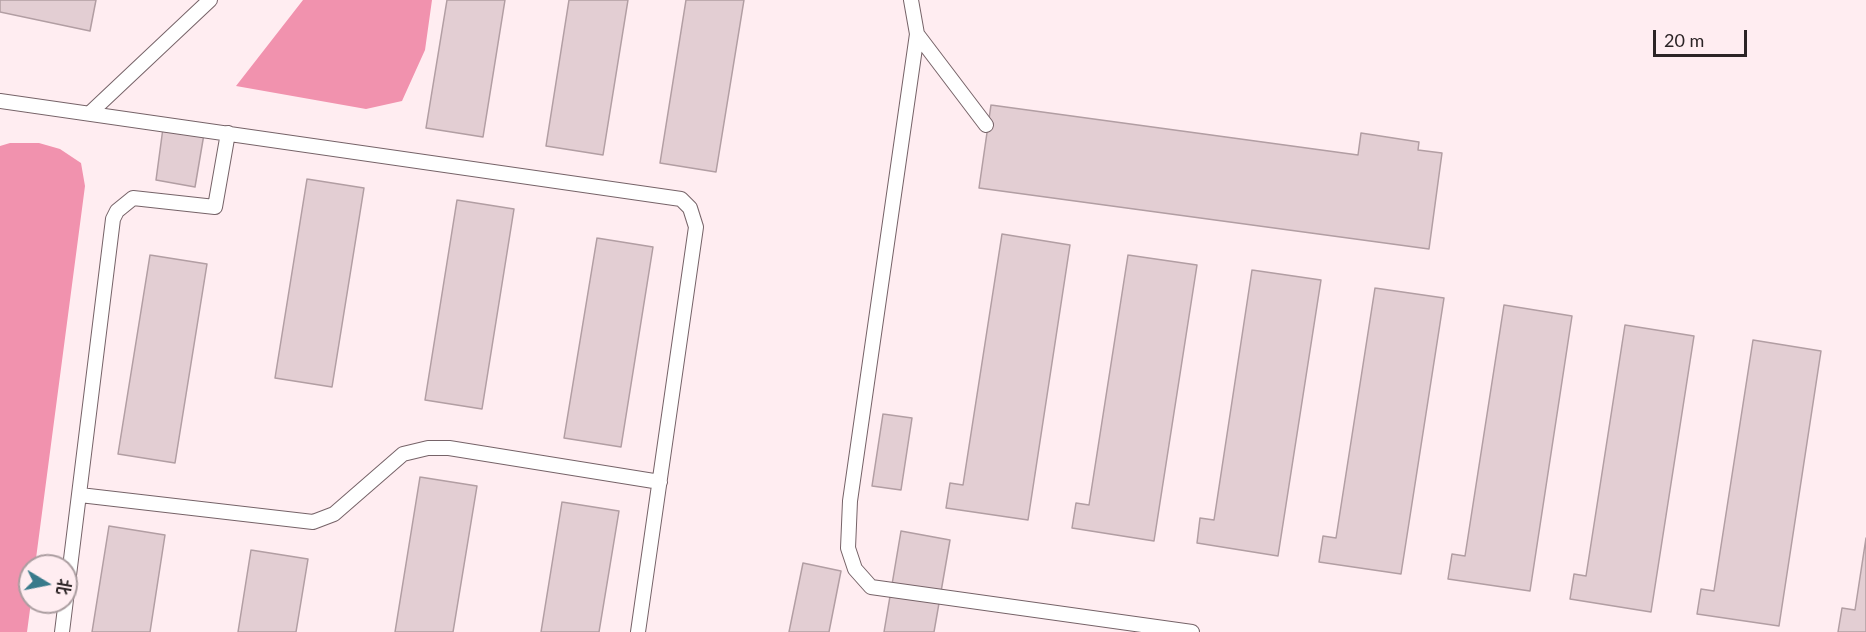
<!DOCTYPE html>
<meta charset="utf-8">
<style>
body{margin:0}
#map{position:relative;width:1866px;height:632px;overflow:hidden;background:#ffedf1;font-family:Lato,"Noto Sans SC",sans-serif}
canvas{display:block}
.north{position:absolute;left:18px;top:554px;width:60px;height:60px;box-sizing:border-box;background:#ffedf1;border:2px solid #ab9da0;border-radius:50%;rotate:100deg;font-size:16px;font-weight:700;line-height:24px;text-align:center;color:#2c2426}
.north::after{content:'';display:block;margin:auto;width:21px;height:27px;background:#387a8b;clip-path:polygon(50% 0,100% 100%,50% 72%,0 100%)}
.scale{position:absolute;left:1653px;top:30px;width:94px;height:27px;box-sizing:border-box;border:3px solid #2c2426;border-top:0;padding-left:8px;font-size:18px;line-height:21px;white-space:nowrap;color:#2c2426;-webkit-text-stroke:4px #ffedf1;paint-order:stroke}
</style>
<div id="map">
<canvas width="1866" height="632"></canvas>
<div class="north">北</div>
<div class="scale">20 m</div>
</div>
<script>
const ctx = document.querySelector('canvas').getContext('2d');
ctx.lineJoin = 'round';
function fillPath(path, color) { ctx.fillStyle = color; ctx.fill(path, 'evenodd'); }
const poly = rows => new Path2D(rows.map(r => 'M' + r).join(''));
function trace(path, color, width, dash) { ctx.strokeStyle = color; ctx.lineWidth = width; ctx.lineCap = dash ? 'butt' : 'round'; ctx.setLineDash(dash || []); ctx.stroke(path); }
fillPath(poly([
 [303,0,432,0,425,50,402,101,366,109,236,86],
 [10,143,39,143,60,149,81,163,85,186,35,566,30,566,31,602,27,632,0,632,0,146]
]), '#f192ae');
const building = poly([
 [0,0,96,0,90,31,0,12,0,0],
 [447,0,505,0,483,137,426,128,447,0],
 [569,0,628,0,603,155,546,146,569,0],
 [686,0,744,0,716,172,660,163,686,0],
 [991,105,1358,155,1361,133,1419,142,1418,150,1442,153,1429,249,979,188,991,105],
 [163,128,204,134,195,187,156,180,163,128],
 [307,179,364,188,332,387,275,378,307,179],
 [457,200,514,209,482,409,425,400,457,200],
 [1002,234,1070,245,1028,520,946,508,950,483,963,485,1002,234],
 [597,238,653,247,621,447,564,438,597,238],
 [150,255,207,264,175,463,118,454,150,255],
 [1128,255,1197,265,1154,541,1072,528,1076,503,1089,505,1128,255],
 [1252,270,1321,280,1278,556,1197,543,1200,518,1214,520,1252,270],
 [1375,288,1444,298,1401,574,1319,562,1323,536,1336,538,1375,288],
 [1504,305,1572,316,1530,591,1448,579,1452,554,1465,556,1504,305],
 [1625,325,1694,336,1651,612,1570,599,1574,574,1586,576,1625,325],
 [1753,340,1821,351,1779,626,1697,614,1701,589,1714,591,1753,340],
 [883,414,912,418,901,490,872,486,883,414],
 [420,477,477,486,453,632,395,632,420,477],
 [562,502,619,511,599,632,541,632,562,502],
 [109,526,165,535,150,632,92,632,109,526],
 [901,531,950,540,934,632,884,632,901,531],
 [1866,538,1866,632,1838,632,1842,608,1855,610,1866,538],
 [251,550,308,559,296,632,238,632,251,550],
 [803,563,841,571,829,632,789,632,803,563]
]);
fillPath(building, '#e3ced3');
trace(building, '#b29ea3', 1.5);
const service = poly([
 [911,0,917,34,850,501,848,548,855,569,871,587,1192,632],
 [917,34,986,125],
 [0,101,681,199,690,208,696,227,638,632],
 [90,113,210,0],
 [80,495,313,522,334,514,403,454,428,448,449,448,660,482],
 [62,632,113,219,117,211,133,198,215,207,228,133]
]);
trace(service, '#766368', 16);
trace(service, '#fff', 14);
</script>
